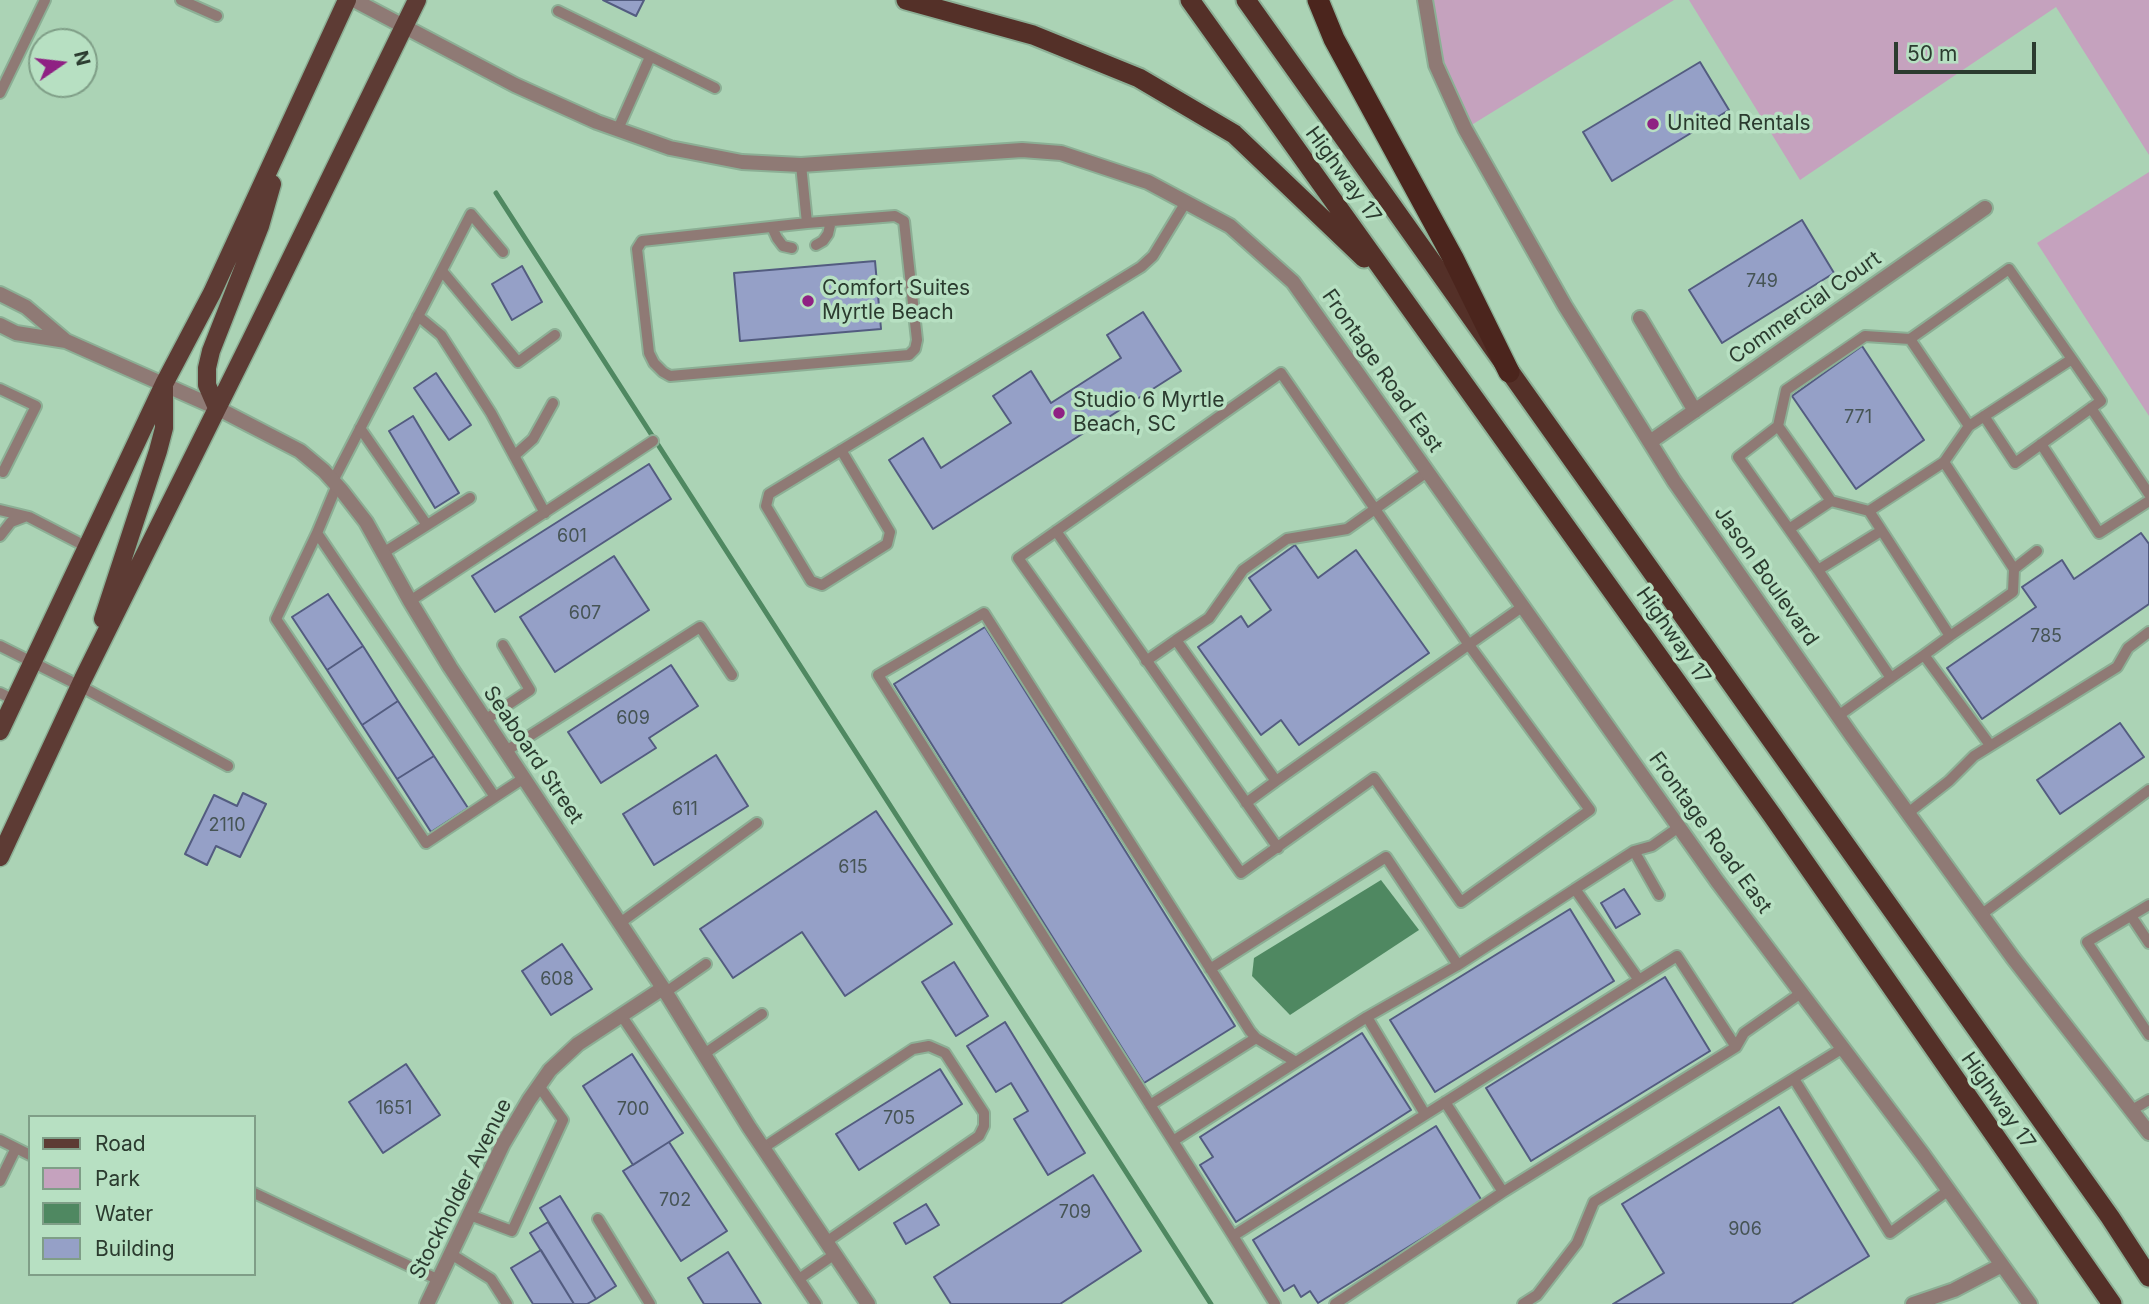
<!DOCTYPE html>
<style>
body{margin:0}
#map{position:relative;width:2149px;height:1304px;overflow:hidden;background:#abd3b5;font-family:Inter,sans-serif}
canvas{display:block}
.legend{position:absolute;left:28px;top:1115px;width:228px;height:161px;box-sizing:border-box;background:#b7e0c2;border:2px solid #7f9e87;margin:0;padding:9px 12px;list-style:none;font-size:21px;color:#2b3b2f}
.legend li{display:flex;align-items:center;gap:14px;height:35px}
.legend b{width:35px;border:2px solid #7f9e87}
.north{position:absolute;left:28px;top:28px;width:70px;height:70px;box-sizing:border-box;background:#b7e0c2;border:2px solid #7f9e87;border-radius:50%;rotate:76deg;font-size:19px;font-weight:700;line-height:28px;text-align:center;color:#2b3b2f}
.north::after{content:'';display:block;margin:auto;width:24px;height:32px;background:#8f2183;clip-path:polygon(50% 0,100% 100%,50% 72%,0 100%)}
.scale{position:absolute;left:1894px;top:42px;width:142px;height:32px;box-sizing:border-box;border:4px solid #2b3b2f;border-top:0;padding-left:9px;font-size:21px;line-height:24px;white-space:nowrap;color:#2b3b2f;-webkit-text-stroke:5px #b7e0c2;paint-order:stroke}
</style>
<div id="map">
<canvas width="2149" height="1304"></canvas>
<ul class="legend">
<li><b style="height:9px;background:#5d3b34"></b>Road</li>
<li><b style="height:19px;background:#c5a2be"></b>Park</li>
<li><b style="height:19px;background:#4f8861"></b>Water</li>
<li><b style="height:19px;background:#95a0c7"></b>Building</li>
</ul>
<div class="north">N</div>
<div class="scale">50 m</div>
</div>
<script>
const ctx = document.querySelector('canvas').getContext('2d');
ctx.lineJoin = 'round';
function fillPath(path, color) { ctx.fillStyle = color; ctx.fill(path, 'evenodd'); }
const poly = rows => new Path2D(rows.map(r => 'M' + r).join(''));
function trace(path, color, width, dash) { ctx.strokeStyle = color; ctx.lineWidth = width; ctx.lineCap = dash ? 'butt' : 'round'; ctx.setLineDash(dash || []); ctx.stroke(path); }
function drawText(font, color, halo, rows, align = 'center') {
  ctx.font = font + ' Inter,sans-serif'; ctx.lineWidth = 7; ctx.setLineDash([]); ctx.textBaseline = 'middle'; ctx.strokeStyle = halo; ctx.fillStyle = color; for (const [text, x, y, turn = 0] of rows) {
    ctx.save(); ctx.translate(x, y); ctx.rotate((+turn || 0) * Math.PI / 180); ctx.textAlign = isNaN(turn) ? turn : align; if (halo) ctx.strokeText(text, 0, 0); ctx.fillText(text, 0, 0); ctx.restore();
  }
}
fillPath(poly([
 [1425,0,1674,0,1465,129,1436,65],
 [1689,0,2149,0,2149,155,2056,7,1800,180],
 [2149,172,2149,416,2037,243]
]), '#c5a2be');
fillPath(poly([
 [1381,880,1419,930,1290,1015,1252,976,1254,958]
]), '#4f8861');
trace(poly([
 [496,193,1211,1304]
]), '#4f8861', 5);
const building = poly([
 [603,0,644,0,636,16,603,0],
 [1700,62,1729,110,1612,181,1583,132,1700,62],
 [1802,220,1834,273,1722,343,1689,290,1802,220],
 [875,261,881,329,740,341,734,273,875,261],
 [522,266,542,302,512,320,492,284,522,266],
 [1143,312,1181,371,933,529,889,460,923,438,941,468,1011,423,993,396,1031,371,1051,403,1121,358,1107,335,1143,312],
 [1862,346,1924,440,1856,489,1792,396,1862,346],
 [436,373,471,425,449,440,414,388,436,373],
 [413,416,459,493,435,508,389,431,413,416],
 [649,464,671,499,495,612,472,576,649,464],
 [2141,533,2149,544,2149,604,1982,719,1947,668,2036,607,2022,587,2062,560,2074,579,2141,533],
 [1295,545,1318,578,1356,550,1429,653,1299,745,1281,720,1261,735,1198,647,1241,616,1248,627,1271,610,1249,578,1295,545],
 [614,556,649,610,555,672,520,617,614,556],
 [328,594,363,646,327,670,292,617,328,594],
 [985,627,1235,1026,1144,1083,894,684,985,627],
 [363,646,398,701,362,725,327,670,363,646],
 [671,665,698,706,649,738,656,748,601,783,568,732,671,665],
 [398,701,434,756,397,779,362,725,398,701],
 [2120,723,2144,757,2060,814,2037,780,2120,723],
 [716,755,748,806,654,865,623,814,716,755],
 [434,756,468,808,431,832,397,779,434,756],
 [243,793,266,804,240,857,216,846,207,865,185,854,214,795,237,806,243,793],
 [876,811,952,924,845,996,802,932,733,978,700,929,876,811],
 [1624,889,1640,914,1616,928,1601,903,1624,889],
 [1570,909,1614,981,1435,1092,1390,1020,1570,909],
 [562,944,592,989,551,1015,522,971,562,944],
 [954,962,988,1016,956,1036,922,982,954,962],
 [1665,977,1710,1051,1531,1161,1486,1088,1665,977],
 [1005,1022,1085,1153,1048,1175,1014,1119,1028,1111,1011,1083,996,1092,967,1046,1005,1022],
 [1362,1033,1411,1110,1236,1222,1200,1165,1213,1157,1200,1137,1362,1033],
 [632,1054,683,1133,633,1165,583,1086,632,1054],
 [406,1064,440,1115,383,1153,349,1102,406,1064],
 [940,1069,962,1104,859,1170,836,1134,940,1069],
 [1779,1107,1869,1256,1791,1304,1613,1304,1664,1273,1622,1204,1779,1107],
 [1436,1126,1482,1201,1318,1303,1310,1291,1301,1297,1294,1285,1284,1291,1253,1240,1436,1126],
 [669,1142,727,1231,681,1261,623,1171,669,1142],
 [1093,1175,1141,1251,1060,1304,951,1304,934,1277,1093,1175],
 [560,1196,616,1286,596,1299,540,1208,560,1196],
 [926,1204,939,1225,906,1244,894,1223,926,1204],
 [548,1222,596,1299,587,1304,574,1304,530,1233,548,1222],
 [541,1250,574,1304,533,1304,511,1268,541,1250],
 [728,1252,761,1304,704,1304,688,1278,728,1252]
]);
fillPath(building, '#95a0c7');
trace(building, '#535c80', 2);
const service = poly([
 [181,0,217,16],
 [558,11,715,88],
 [0,93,45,0],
 [618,129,650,57],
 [801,165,807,223,895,216,904,221,917,340,915,349,909,355,670,376,663,372,654,363,649,353,637,249,642,241,807,223],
 [772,227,777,238,783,246,792,248],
 [816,245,823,241,828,234,831,221],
 [442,271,518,362,555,335],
 [418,316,441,335,491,413,545,513],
 [1281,373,1469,645,1590,810,1461,902,1374,778,1241,873,1018,558,1281,373],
 [0,389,36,406,3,472],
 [2091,408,2149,494],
 [1984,416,2015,463,2101,401,2072,359],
 [1778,426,1786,390,1865,336,1910,339],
 [360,428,427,525],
 [2041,444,2099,533,2149,501],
 [841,450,890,532,887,544,822,585,811,581,766,506,769,494,1034,333,1141,267,1153,256,1186,202],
 [514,456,533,439,553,403],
 [1944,462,1969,426,1910,339,2009,269,2072,359,1969,426],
 [1427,472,1347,529,1287,539,1243,570,1209,618,1176,640,1276,781,1522,607],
 [333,481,471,214,503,252],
 [337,485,317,533,495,797,524,778],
 [0,510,29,517,87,547],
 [1869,511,1831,501,1778,426,1738,457,1818,570,1881,531],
 [1789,529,1831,501],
 [1056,531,1278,848],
 [317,533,276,619,426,843,495,797],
 [0,536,11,522,24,517],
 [383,553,470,498],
 [2014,569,2037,551],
 [1818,570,1891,678],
 [410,601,653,441],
 [0,646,80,686,228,766],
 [1924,655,1990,745],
 [1146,661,1176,640],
 [0,693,14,700],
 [1838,716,1891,678,1924,655,1950,636,1982,614,2013,592,2014,569,1944,462,1869,511,1950,636],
 [485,720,530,690,503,645],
 [506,751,700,627,732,675],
 [1246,803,1276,781],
 [1908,813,1949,781,1974,756,2117,667,2128,648,2149,632],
 [1634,851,1659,895],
 [1575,889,1634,851,1652,846,1679,827],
 [2149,905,2087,942,2149,1035],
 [1982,914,2149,790],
 [2131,916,2149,943],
 [620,923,757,823],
 [1210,969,1386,857,1458,965],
 [666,992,706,964],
 [621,1015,816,1304],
 [1367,1017,1458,965,1575,889,1639,980],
 [704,1054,762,1014],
 [1794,1079,1890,1233,1949,1190],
 [1445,1102,1503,1192,1736,1047,1744,1033,1801,993],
 [1150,1105,1256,1038],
 [2132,1110,2149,1100],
 [0,1140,30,1155],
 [1173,1141,878,675,984,613,1250,1031,1256,1038,1296,1062],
 [763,1148,913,1049,929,1046,945,1053,984,1113,984,1126,979,1136,826,1242],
 [0,1181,16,1148],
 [254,1193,439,1280],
 [470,1215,512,1231,563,1120,539,1086],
 [598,1219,650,1304],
 [1233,1236,1173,1141,1296,1062,1367,1017,1425,1114],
 [451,1254,491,1279,507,1304],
 [799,1279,835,1254],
 [1275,1304,1233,1236,1677,956,1736,1047],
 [1335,1304,1503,1192],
 [1523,1304,1537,1295,1577,1243,1594,1202,1843,1048]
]);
const minor = poly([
 [354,0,515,85,597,122,670,148,742,162,801,165,1022,150,1061,153,1148,182,1230,226,1293,282,1717,881,1924,1156,2030,1304],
 [1425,0,1436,65,1465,129,1565,306,1674,481,1852,736,2013,958,2149,1133],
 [1640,318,1695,411],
 [1650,442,1985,208],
 [427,1304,503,1144,529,1100,550,1070,578,1044,663,988],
 [1913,1304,1954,1290,2002,1265]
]);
const tertiary = poly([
 [0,294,26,307,65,340],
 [0,325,16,333,66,341,217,408,300,451,324,471,342,491,366,522,410,601,450,667,663,988,749,1127,868,1304]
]);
const primary = poly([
 [217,408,207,385,207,368,211,351,260,226,272,184],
 [103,619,158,451,164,428,164,387],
 [0,731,164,384,212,293,347,0],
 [0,857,83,679,251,340,417,0]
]);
const trunk = poly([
 [906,0,1033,35,1139,78,1234,134,1364,258],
 [1190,0,1772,815,2112,1304],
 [1246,0,2110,1217,2149,1277]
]);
const motorway = poly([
 [1318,0,1334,39,1453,258,1509,372]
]);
trace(service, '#8caf95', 14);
trace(minor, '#8caf95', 18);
trace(tertiary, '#8caf95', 18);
trace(primary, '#8caf95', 21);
trace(trunk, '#8caf95', 23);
trace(motorway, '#8caf95', 24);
trace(service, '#8f7a75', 10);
trace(minor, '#8f7a75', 14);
trace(tertiary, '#8f7a75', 14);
trace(primary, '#5d3b34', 18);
trace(trunk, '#543028', 19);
trace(motorway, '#4b251d', 21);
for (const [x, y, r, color] of [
 [1653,124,7,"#8f2183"],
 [808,301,7,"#8f2183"],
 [1059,413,7,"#8f2183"]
]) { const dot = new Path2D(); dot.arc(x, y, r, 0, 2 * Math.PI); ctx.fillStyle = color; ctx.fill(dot); trace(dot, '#b7e0c2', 2.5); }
drawText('18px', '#465455', null, [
 ["749",1762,282],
 ["771",1858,418],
 ["601",572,537],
 ["607",585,614],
 ["785",2046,637],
 ["609",633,719],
 ["611",685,810],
 ["2110",227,826],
 ["615",853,868],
 ["608",557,980],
 ["1651",394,1109],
 ["700",633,1110],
 ["705",899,1119],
 ["702",675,1201],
 ["709",1075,1213],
 ["906",1745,1230]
]);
drawText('21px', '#2b3b2f', '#b7e0c2', [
 ["United Rentals",1667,124],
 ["Comfort Suites",822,289],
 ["Myrtle Beach",822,313],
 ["Studio 6 Myrtle",1073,401],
 ["Beach, SC",1073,425]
], 'left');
drawText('21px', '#2b3b2f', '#b7e0c2', [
 ["Highway 17",1343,175,54],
 ["Commercial Court",1805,308,-35],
 ["Frontage Road East",1382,371,55],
 ["Jason Boulevard",1766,576,55],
 ["Highway 17",1673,636,55],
 ["Seaboard Street",533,755,56],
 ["Frontage Road East",1710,833,54],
 ["Highway 17",1998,1101,55],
 ["Stockholder Avenue",461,1189,-63]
]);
</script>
